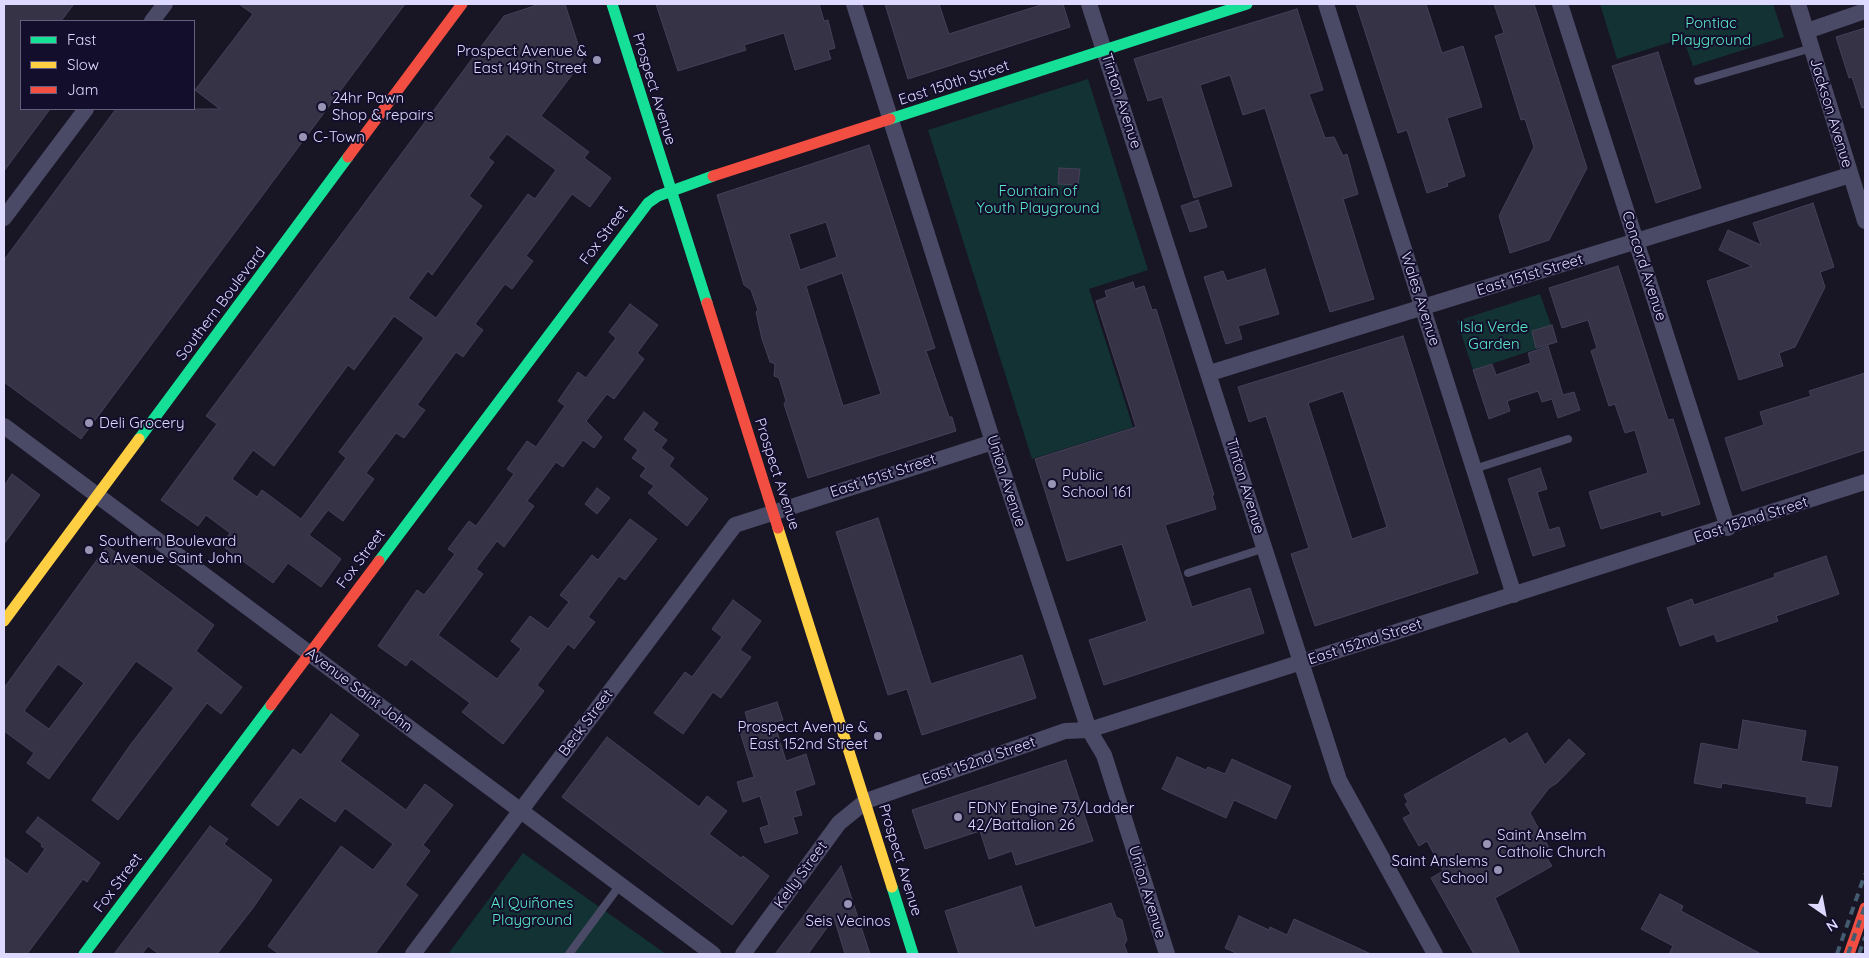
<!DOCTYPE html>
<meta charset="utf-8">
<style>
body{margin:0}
#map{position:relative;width:1869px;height:958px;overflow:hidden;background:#181525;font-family:Quicksand,sans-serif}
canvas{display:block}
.frame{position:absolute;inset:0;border:5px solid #ddd9ff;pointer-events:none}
.legend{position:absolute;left:20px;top:20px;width:175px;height:90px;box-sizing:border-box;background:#130e2c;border:1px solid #645f80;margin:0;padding:6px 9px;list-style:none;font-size:15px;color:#ddd9ff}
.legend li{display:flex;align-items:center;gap:10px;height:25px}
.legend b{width:25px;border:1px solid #645f80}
.north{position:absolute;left:1799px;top:888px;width:50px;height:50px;-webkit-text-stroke:4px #130e2c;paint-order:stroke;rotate:147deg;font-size:14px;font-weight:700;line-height:20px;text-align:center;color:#ddd9ff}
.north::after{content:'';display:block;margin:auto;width:18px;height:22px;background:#ddd9ff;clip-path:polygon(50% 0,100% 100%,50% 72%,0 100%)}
</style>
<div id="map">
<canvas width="1869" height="958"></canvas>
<div class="frame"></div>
<ul class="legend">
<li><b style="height:6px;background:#16e098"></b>Fast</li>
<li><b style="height:6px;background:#ffcf43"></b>Slow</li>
<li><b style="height:6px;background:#f24e42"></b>Jam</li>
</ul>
<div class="north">N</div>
</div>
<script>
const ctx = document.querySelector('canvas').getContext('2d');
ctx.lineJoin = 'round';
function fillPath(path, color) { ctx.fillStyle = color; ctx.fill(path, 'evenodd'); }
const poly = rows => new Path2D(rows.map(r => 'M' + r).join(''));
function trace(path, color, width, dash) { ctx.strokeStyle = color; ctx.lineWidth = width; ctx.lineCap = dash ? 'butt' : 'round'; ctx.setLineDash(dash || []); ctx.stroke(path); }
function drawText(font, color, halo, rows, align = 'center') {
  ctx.font = font + ' Quicksand,sans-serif'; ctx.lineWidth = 4; ctx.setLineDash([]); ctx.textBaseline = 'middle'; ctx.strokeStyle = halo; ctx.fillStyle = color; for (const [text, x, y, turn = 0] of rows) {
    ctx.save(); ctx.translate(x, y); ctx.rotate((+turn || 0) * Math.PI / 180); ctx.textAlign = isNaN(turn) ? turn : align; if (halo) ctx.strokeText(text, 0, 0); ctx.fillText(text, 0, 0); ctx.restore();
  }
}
fillPath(poly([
 [1600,4,1773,4,1784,37,1693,66,1683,38,1617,59],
 [1088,79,1148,270,1089,289,1133,427,1032,459,928,130],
 [1540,294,1557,342,1473,370,1457,321],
 [523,853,666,954,448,954]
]), '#123233');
const building = poly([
 [4,4,74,4,61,21,21,21,21,109,50,109,4,171,4,4],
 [239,4,405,4,81,439,4,382,4,260,116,109,220,109,195,90,253,14,239,4],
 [540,4,565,4,583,60,541,116,589,152,584,158,611,178,590,207,572,194,526,256,533,261,512,289,505,284,475,324,483,330,463,357,456,352,417,405,425,410,404,438,396,433,366,473,374,479,343,521,328,510,309,535,341,559,321,587,288,563,273,583,221,545,230,533,206,515,198,526,161,500,217,424,206,416,504,16,540,4],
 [507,134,556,170,535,199,528,194,436,318,408,298,428,271,432,275,482,206,469,196,494,162,488,158,507,134],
 [394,316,424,338,339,452,346,458,301,519,262,490,257,497,232,479,253,450,274,466,348,365,354,370,394,316],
 [656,4,819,4,824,21,828,20,835,48,828,50,831,59,795,70,784,33,744,45,746,50,678,71,656,4],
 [885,4,939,4,949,34,1044,4,1063,4,1070,27,908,79,885,4],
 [1356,4,1426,4,1442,53,1463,46,1482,107,1447,118,1465,176,1447,183,1448,186,1427,193,1407,130,1398,133,1356,4],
 [1494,4,1534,4,1587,168,1549,240,1510,253,1499,216,1534,147,1525,119,1521,120,1495,36,1504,33,1494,4],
 [1297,9,1323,90,1309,94,1325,138,1334,137,1343,156,1347,154,1358,194,1343,199,1374,299,1330,312,1265,108,1243,115,1230,75,1200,85,1232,186,1194,198,1162,97,1148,101,1134,59,1297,9],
 [1865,28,1865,107,1862,108,1852,77,1849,78,1836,37,1865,28],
 [1658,52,1701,188,1656,203,1612,66,1658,52],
 [869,145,935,348,926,351,949,417,952,417,956,431,808,478,784,404,786,401,779,378,774,376,775,364,770,362,762,339,756,312,758,310,751,290,744,285,717,195,869,145],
 [826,222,837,257,800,270,789,234,826,222],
 [842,273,881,394,843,406,806,286,842,273],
 [1059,168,1080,169,1078,185,1058,184,1059,168],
 [1198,200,1207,227,1190,232,1181,206,1198,200],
 [1813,203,1834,267,1820,272,1825,287,1795,347,1779,353,1783,366,1739,380,1707,281,1752,266,1719,250,1728,230,1761,245,1753,223,1813,203],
 [1618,266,1668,420,1673,419,1700,504,1662,516,1661,511,1601,529,1589,492,1648,473,1635,430,1625,433,1615,404,1609,406,1591,351,1597,348,1588,320,1562,328,1549,288,1618,266],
 [1265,269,1279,314,1238,326,1242,339,1226,344,1204,277,1223,271,1227,281,1265,269],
 [1133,282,1135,289,1144,286,1152,310,1156,309,1214,495,1212,495,1216,509,1165,525,1192,607,1250,588,1264,633,1104,685,1089,640,1147,621,1122,544,1067,561,1035,459,1136,427,1096,301,1107,297,1105,291,1133,282],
 [630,304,658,325,637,353,644,359,614,399,607,394,586,421,602,437,594,448,583,440,563,467,556,462,527,501,534,506,504,547,497,541,476,569,483,574,438,635,497,679,521,649,511,641,530,616,548,629,569,602,560,595,592,555,598,560,630,519,657,539,625,580,619,576,588,617,595,622,574,649,568,644,537,685,544,691,503,744,462,712,470,703,411,659,406,666,378,646,417,590,424,595,435,581,455,554,448,549,469,521,476,526,496,499,514,474,507,469,527,441,536,447,565,406,558,401,578,372,586,378,616,338,609,332,630,304],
 [1552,325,1557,342,1536,348,1532,331,1552,325],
 [1403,336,1478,573,1315,626,1291,554,1309,548,1272,434,1266,416,1249,422,1238,387,1403,336],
 [1343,391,1387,527,1352,539,1308,403,1343,391],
 [1548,346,1563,395,1574,392,1580,410,1558,418,1552,399,1542,402,1538,391,1507,401,1510,411,1489,419,1473,370,1492,364,1496,375,1531,363,1528,353,1548,346],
 [1865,373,1865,450,1742,491,1725,438,1764,425,1760,412,1811,396,1809,391,1865,373],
 [644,412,658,423,653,430,667,440,661,448,674,458,669,466,708,499,687,526,648,493,654,486,640,476,646,468,632,458,638,450,624,439,644,412],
 [1540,468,1547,489,1537,492,1549,530,1559,527,1565,546,1533,556,1508,479,1540,468],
 [12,474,40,495,4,544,4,486,12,474],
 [597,488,610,498,597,514,585,504,597,488],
 [878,518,931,684,1022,655,1036,698,922,735,907,689,888,695,836,532,878,518],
 [107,546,214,625,196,651,242,687,221,714,207,703,118,820,92,800,131,744,174,688,136,661,49,779,27,763,34,753,4,731,4,688,107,546],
 [58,664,84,683,49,729,24,711,58,664],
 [1826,556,1839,594,1776,616,1778,621,1717,642,1714,634,1680,646,1667,608,1692,599,1694,605,1775,577,1774,574,1826,556],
 [733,600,761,621,740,650,751,657,721,698,713,692,683,734,654,713,685,672,692,677,722,637,712,629,733,600],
 [777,702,783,720,774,722,786,761,806,754,815,784,795,791,802,815,793,817,798,833,765,843,760,828,769,825,760,796,743,802,737,782,754,777,740,732,750,729,745,712,777,702],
 [331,714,359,735,340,761,406,810,425,784,453,805,423,845,430,851,405,885,418,895,375,954,279,954,268,946,341,846,373,870,393,844,345,808,335,822,300,797,278,826,251,805,293,749,301,755,331,714],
 [1743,720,1806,731,1801,761,1838,767,1831,807,1806,803,1807,797,1722,783,1721,788,1694,783,1701,743,1738,750,1743,720],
 [1527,733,1545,765,1569,739,1585,754,1557,783,1549,788,1530,813,1553,855,1547,858,1552,866,1495,898,1520,954,1474,954,1431,878,1443,871,1427,841,1419,846,1403,818,1411,814,1405,804,1408,802,1404,795,1505,738,1509,744,1527,733],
 [607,737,699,807,707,796,727,811,709,834,741,858,743,856,769,876,732,925,562,797,607,737],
 [1177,757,1206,770,1208,767,1225,774,1232,759,1291,786,1276,819,1234,800,1226,818,1162,789,1177,757],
 [1066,760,1093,841,1016,865,1012,851,989,859,980,831,925,849,912,810,1066,760],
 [38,817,100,863,87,882,83,879,27,954,4,954,4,857,27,874,45,849,41,846,42,844,26,832,38,817],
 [210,826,228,839,224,844,272,880,253,908,217,954,159,954,148,946,142,954,114,954,210,826],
 [841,866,870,954,845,954,834,918,808,954,775,954,841,866],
 [1021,886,1035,928,1111,903,1116,917,1122,920,1127,940,1124,945,1128,954,959,954,945,911,1021,886],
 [1660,894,1683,906,1681,911,1761,954,1669,954,1673,946,1641,929,1660,894],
 [1239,916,1269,930,1270,927,1287,935,1294,919,1371,954,1238,954,1225,948,1239,916]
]);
fillPath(building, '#363346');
trace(building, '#454059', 1);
trace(poly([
 [1698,81,1812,48],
 [1474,469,1568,439],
 [1188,573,1265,548],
 [569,954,620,885]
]), '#4a4966', 8);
trace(poly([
 [854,4,993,442,1089,730,1104,755,1167,954],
 [1089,4,1339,780,1435,954],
 [1326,4,1514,595],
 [1560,4,1728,528],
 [1798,4,1865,221],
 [152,21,165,4],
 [1807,31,1865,11],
 [4,218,86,109],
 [1210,373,1850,175],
 [4,426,713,954],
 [413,954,735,525,993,442],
 [743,954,839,823,866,801,1065,731,1089,730,1865,482]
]), '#4a4966', 16);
trace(poly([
 [612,4,707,303],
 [890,119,1247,4],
 [139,439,348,157],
 [379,561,648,203,658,196,713,176],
 [892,887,913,954],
 [84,954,271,705]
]), '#16e098', 11);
trace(poly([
 [778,528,892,887],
 [4,621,139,439]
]), '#ffcf43', 11);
trace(poly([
 [348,157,462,4],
 [713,176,890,119],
 [707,303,778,528],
 [271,705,379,561],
 [1849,954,1865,908]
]), '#f24e42', 11);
trace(poly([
 [1837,954,1865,874],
 [1848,954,1865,906],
 [1859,954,1865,937]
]), '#445a6f', 4, [8, 6]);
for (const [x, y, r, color] of [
 [597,60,5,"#9894b3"],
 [322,107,5,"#9894b3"],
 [303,137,5,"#9894b3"],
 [89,423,5,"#9894b3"],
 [1052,484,5,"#9894b3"],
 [89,550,5,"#9894b3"],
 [878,736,5,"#9894b3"],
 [958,817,5,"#9894b3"],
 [1487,844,5,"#9894b3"],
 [1498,870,5,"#9894b3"],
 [848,904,5,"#9894b3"]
]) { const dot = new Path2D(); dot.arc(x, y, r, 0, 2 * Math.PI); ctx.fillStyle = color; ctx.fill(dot); trace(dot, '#130e2c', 2); }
drawText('15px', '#59ebc6', '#130e2c', [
 ["Pontiac",1711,23],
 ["Playground",1711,40],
 ["Fountain of",1038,191],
 ["Youth Playground",1038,208],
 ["Isla Verde",1494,327],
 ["Garden",1494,344],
 ["Al Quiñones",532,903],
 ["Playground",532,920]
]);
drawText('15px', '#ddd9ff', '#130e2c', [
 ["Prospect Avenue &",587,51,"right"],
 ["East 149th Street",587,68,"right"],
 ["24hr Pawn",332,98],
 ["Shop & repairs",332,115],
 ["C-Town",313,137],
 ["Deli Grocery",99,423],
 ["Public",1062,475],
 ["School 161",1062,492],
 ["Southern Boulevard",99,541],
 ["& Avenue Saint John",99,558],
 ["Prospect Avenue &",868,727,"right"],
 ["East 152nd Street",868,744,"right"],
 ["FDNY Engine 73/Ladder",968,808],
 ["42/Battalion 26",968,825],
 ["Saint Anselm",1497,835],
 ["Catholic Church",1497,852],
 ["Saint Anslems",1488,861,"right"],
 ["School",1488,878,"right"],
 ["Seis Vecinos",848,921,"center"]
], 'left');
drawText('15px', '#ddd9ff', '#130e2c', [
 ["East 150th Street",954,83,-18],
 ["Prospect Avenue",654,89,73],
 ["Tinton Avenue",1121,101,72],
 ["Jackson Avenue",1831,113,73],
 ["Fox Street",604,235,-53],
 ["Concord Avenue",1644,266,72],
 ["East 151st Street",1530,275,-17],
 ["Wales Avenue",1420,299,72],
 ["Southern Boulevard",221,304,-53],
 ["Prospect Avenue",777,474,72],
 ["East 151st Street",883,476,-18],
 ["Union Avenue",1006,481,72],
 ["Tinton Avenue",1245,486,73],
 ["East 152nd Street",1751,520,-18],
 ["Fox Street",361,559,-53],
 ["East 152nd Street",1365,642,-18],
 ["Avenue Saint John",359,690,37],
 ["Beck Street",586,723,-53],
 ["East 152nd Street",979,761,-19],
 ["Prospect Avenue",900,860,73],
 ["Kelly Street",801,875,-54],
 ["Fox Street",118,883,-53],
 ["Union Avenue",1147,892,73]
]);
</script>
